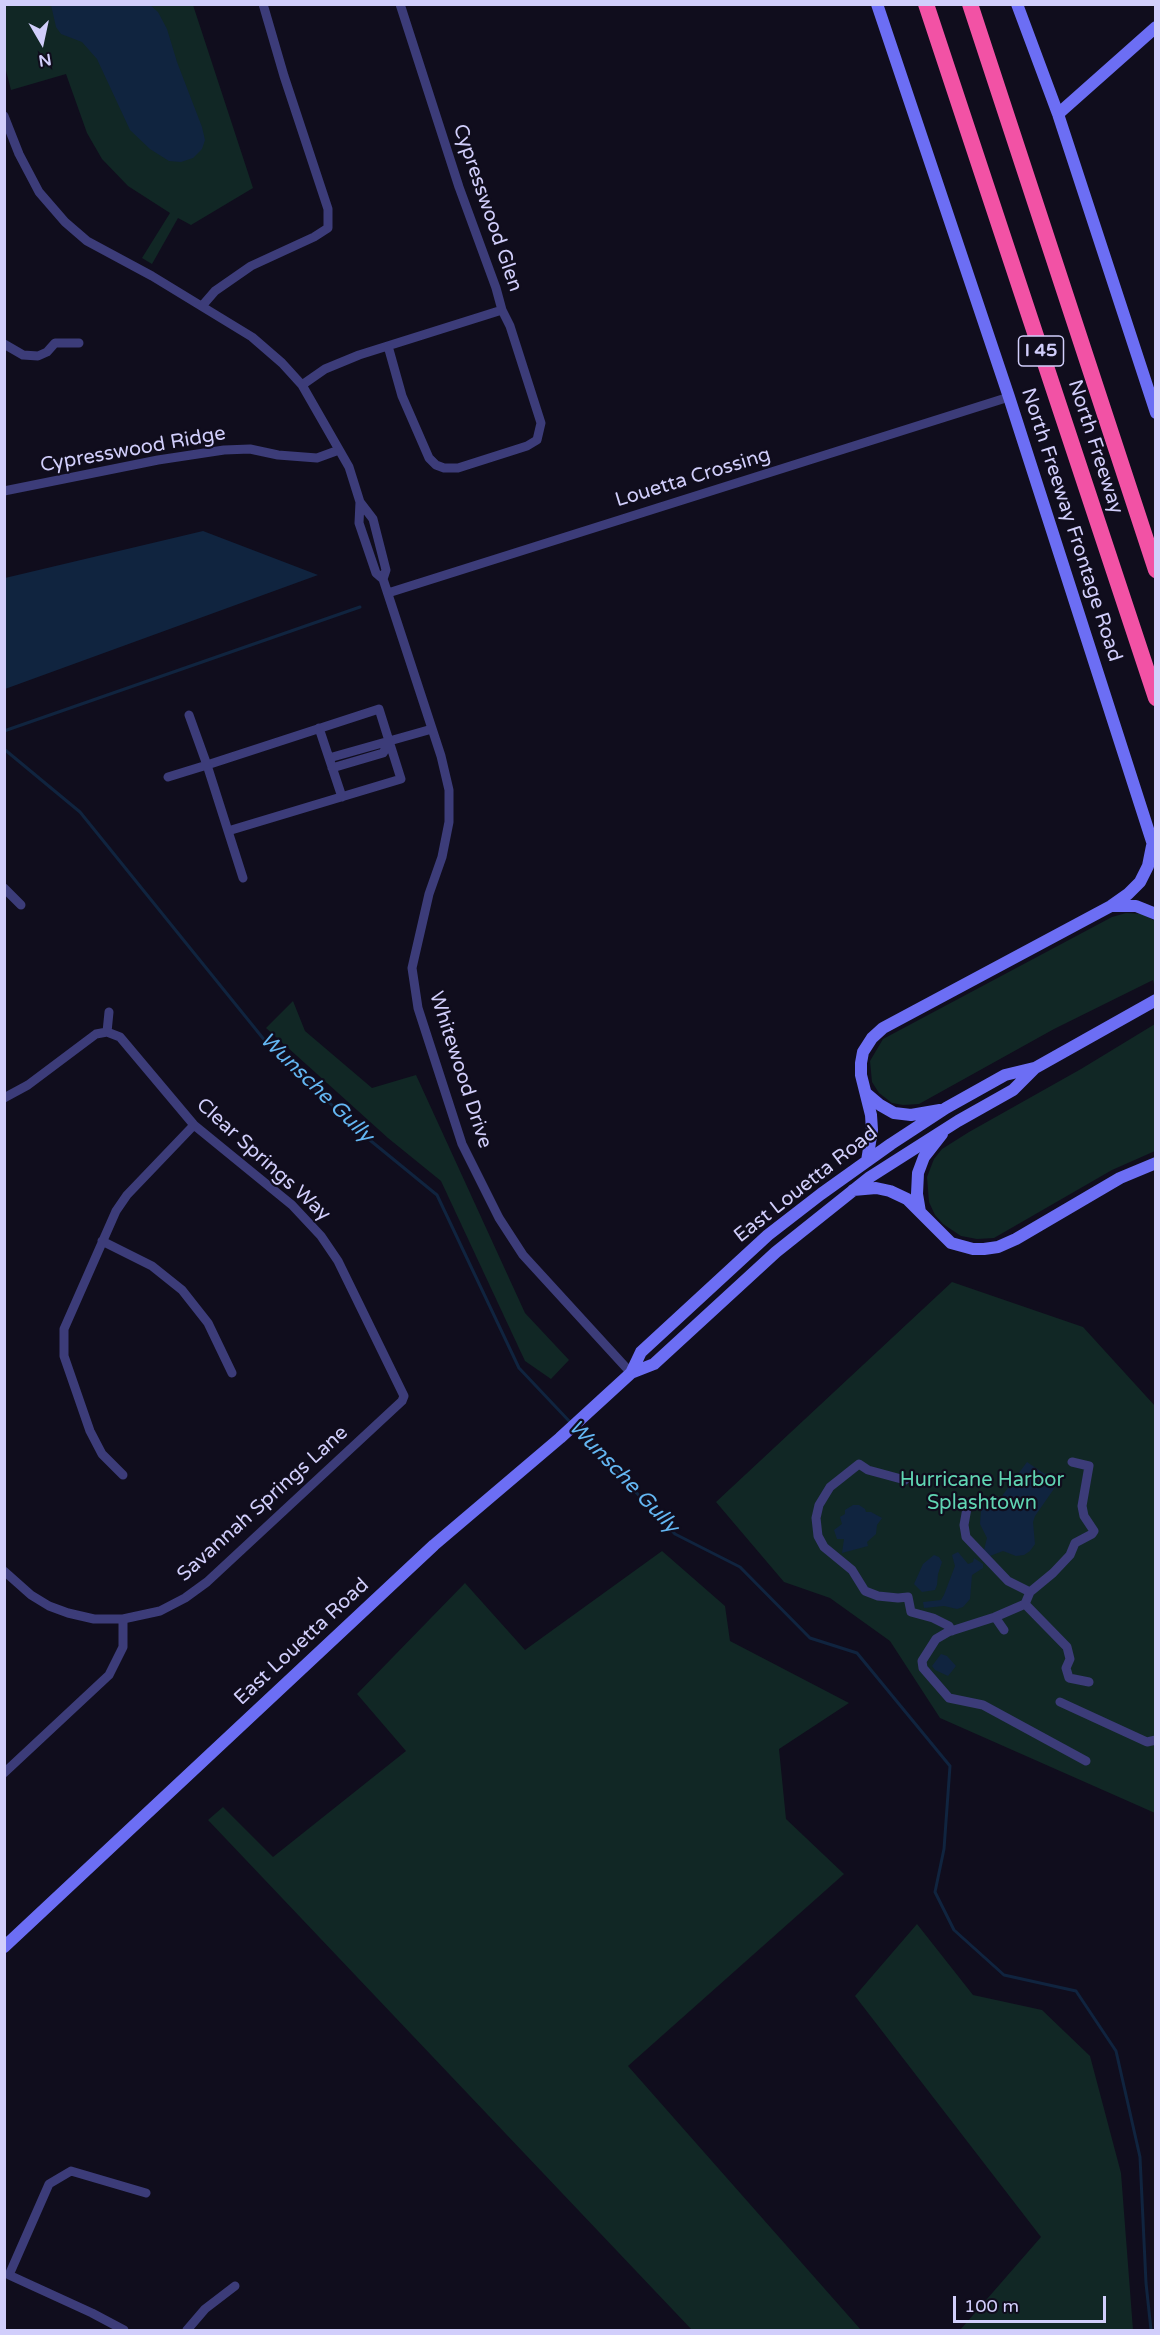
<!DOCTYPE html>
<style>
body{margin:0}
#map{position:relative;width:1160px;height:2335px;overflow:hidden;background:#100d1d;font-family:"Varela Round",sans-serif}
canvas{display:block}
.frame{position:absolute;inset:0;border:6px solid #d1cefb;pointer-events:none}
.north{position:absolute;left:12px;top:12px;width:60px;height:60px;-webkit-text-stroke:4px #100d1d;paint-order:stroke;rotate:171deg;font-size:16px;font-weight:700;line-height:24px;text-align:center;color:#d1cefb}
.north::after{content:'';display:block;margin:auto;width:21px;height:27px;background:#d1cefb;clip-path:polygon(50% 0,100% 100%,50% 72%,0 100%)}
.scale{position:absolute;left:953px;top:2296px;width:153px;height:27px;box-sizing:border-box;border:3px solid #d1cefb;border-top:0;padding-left:8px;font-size:18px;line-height:21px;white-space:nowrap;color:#d1cefb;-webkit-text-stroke:4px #100d1d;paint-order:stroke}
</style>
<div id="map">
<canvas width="1160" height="2335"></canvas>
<div class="frame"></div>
<div class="north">N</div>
<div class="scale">100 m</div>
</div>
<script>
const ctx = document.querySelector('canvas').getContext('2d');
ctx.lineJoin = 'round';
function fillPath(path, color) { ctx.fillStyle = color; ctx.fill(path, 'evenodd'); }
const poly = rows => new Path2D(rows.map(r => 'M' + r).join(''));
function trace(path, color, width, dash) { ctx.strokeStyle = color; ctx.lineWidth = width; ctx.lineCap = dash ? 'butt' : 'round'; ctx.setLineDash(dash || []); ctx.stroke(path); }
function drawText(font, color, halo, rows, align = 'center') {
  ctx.font = font + ' "Varela Round",sans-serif'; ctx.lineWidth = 4.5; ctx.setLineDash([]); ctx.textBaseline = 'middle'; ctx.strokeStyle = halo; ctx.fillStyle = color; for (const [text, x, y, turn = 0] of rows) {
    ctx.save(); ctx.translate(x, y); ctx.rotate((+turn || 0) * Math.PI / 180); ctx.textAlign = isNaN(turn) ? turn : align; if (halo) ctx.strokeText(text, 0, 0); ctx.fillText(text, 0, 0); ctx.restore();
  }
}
fillPath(poly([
 [5,5,193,5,253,188,191,225,178,218,152,264,142,258,170,213,128,186,102,159,87,133,66,74,11,90,5,67],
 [1126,913,1143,914,1155,921,1155,988,1153,980,1054,1029,919,1104,903,1105,892,1103,879,1093,872,1082,870,1061,883,1039,1112,917],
 [293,1001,305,1031,372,1088,416,1075,525,1313,569,1360,551,1379,525,1361,441,1181,388,1138,266,1028],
 [1155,1024,1155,1151,1112,1170,994,1238,977,1239,961,1236,943,1224,935,1215,929,1202,927,1177,934,1159,942,1149,969,1132,1081,1069],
 [952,1282,1083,1327,1155,1406,1155,1813,940,1718,890,1641,830,1598,784,1582,716,1502],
 [662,1551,725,1606,730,1641,849,1703,779,1749,786,1819,844,1874,628,2066,861,2330,692,2330,208,1820,223,1807,273,1857,406,1751,357,1694,465,1583,525,1650],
 [917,1924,973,1995,1042,2010,1090,2056,1121,2173,1133,2330,960,2330,1041,2237,855,1996]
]), '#112725');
fillPath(poly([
 [51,5,150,5,158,12,167,29,177,62,202,127,205,140,202,149,193,158,181,162,169,161,150,149,130,130,97,59,82,42,61,34,56,27],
 [203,531,318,575,5,689,5,578],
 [1027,1462,1058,1483,1035,1516,1033,1522,1035,1544,1030,1551,1024,1555,1016,1556,1003,1551,990,1556,984,1550,987,1538,980,1524,981,1511,987,1504,1002,1496],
 [853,1505,859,1505,865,1509,866,1512,871,1512,882,1518,877,1525,876,1534,867,1542,868,1546,842,1553,844,1539,837,1539,834,1530,842,1524,840,1517,845,1514,845,1510],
 [958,1552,968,1564,973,1562,974,1558,983,1564,983,1568,972,1575,970,1599,963,1607,957,1609,944,1606,924,1608,923,1602,941,1600,944,1595,955,1566,952,1555],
 [934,1555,939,1557,942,1562,938,1574,937,1585,935,1590,922,1592,914,1584,923,1564],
 [941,1654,947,1656,956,1666,948,1676,935,1670,932,1666]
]), '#10243f');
trace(poly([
 [4,731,360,607],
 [4,749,80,812,266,1042,360,1132,437,1195,519,1368,570,1422],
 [575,1427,675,1534,740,1567,810,1638,857,1653,950,1766,944,1849,935,1892,954,1930,1004,1975,1076,1991,1116,2051,1140,2157,1146,2283,1151,2330]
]), '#10243f', 3);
trace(poly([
 [4,116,19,154,39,192,65,222,87,241,152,276,252,337,282,363,302,385,349,467,360,502,373,519,386,570,383,579],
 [202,306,215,291,251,266,314,237,328,228,328,209,284,76,263,4],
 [4,344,23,355,38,356,47,352,55,343,79,343],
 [388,346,402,396,429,458,436,465,444,468,458,468,527,446,537,440,541,423,510,326,502,310,496,288,459,187,400,4],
 [302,385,325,369,359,355,502,310],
 [4,491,158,460,224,450,250,449,278,455,317,458,339,450],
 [360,502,359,523,376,573,383,579,441,756,449,790,449,822,442,857,429,894,412,968,418,1008,462,1144,499,1218,523,1255,631,1373],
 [388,593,1009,397],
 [319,728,342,797],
 [329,758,432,729],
 [332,768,383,753,390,742],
 [168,777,207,765,189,715],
 [228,831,401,779,379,709,207,765,243,878],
 [4,888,21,905],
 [107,1032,109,1012],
 [4,1098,28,1085,96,1034,107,1032,120,1037,194,1125,292,1205,321,1236,338,1261,404,1396,402,1401,207,1582,185,1598,160,1611,123,1619,94,1619,68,1613,49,1606,31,1595,4,1571],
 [102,1241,152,1266,182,1290,208,1323,232,1373],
 [123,1475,102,1454,90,1431,64,1356,64,1329,116,1211,127,1195,194,1125],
 [905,1480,868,1470,859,1464,830,1487,819,1505,816,1518,818,1536,824,1547,852,1570,865,1591,878,1596,898,1598,908,1597,911,1612,933,1618,949,1626,952,1631],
 [967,1508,964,1525,966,1537,1008,1581,1030,1592,1025,1604],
 [1030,1592,1053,1573,1070,1555,1075,1543,1092,1534,1094,1531,1084,1516,1082,1506,1089,1466,1072,1462],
 [1025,1604,1067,1647,1070,1659,1066,1668,1069,1678,1089,1682],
 [995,1617,948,1632,936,1639,922,1661,923,1668,949,1698,983,1705,1086,1761],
 [1004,1630,995,1617,1025,1604],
 [1060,1702,1147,1742,1156,1740],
 [4,1773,109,1675,123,1647,123,1619],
 [124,2330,92,2313,9,2275,49,2184,71,2171,146,2193],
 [187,2330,205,2309,235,2286]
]), '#3c3c79', 9);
trace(poly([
 [877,4,1009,397,1156,854],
 [1017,4,1058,114,1156,413],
 [1058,114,1156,27],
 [1112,906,1136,906,1156,914],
 [867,1094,880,1105,894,1113,911,1115,940,1110],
 [867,1161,872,1130,871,1115,861,1075,861,1063,863,1052,872,1038,883,1028,1111,906,1128,894,1140,882,1148,866,1152,846],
 [853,1190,876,1188,890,1191,907,1199,951,1243,973,1249,984,1249,998,1247,1016,1239,1120,1178,1156,1163],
 [920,1212,917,1194,918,1173,924,1157,942,1134],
 [631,1373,641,1352,768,1235,821,1194,891,1144,946,1108,1005,1075,1034,1068],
 [4,1947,434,1545,560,1438,631,1373,654,1364,776,1252,870,1177,958,1121,1013,1090,1035,1068,1156,1000]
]), '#6c6ef4', 12);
trace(poly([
 [926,4,1156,698],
 [970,4,1156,570]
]), '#f252a5', 16);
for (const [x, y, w] of [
 [1041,351,45]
]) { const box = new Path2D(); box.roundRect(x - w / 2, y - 15, w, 30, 4.5); ctx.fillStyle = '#100d1d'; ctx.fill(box); trace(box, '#d1cefb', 1.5); }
drawText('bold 18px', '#d1cefb', null, [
 ["I 45",1041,351]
]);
drawText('20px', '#d1cefb', '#100d1d', [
 ["Cypresswood Glen",487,208,71],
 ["North Freeway",1095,447,72],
 ["Cypresswood Ridge",133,450,-10],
 ["Louetta Crossing",693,478,-17],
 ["North Freeway Frontage Road",1071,525,72],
 ["Whitewood Drive",460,1070,72],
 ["Clear Springs Way",263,1160,42],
 ["East Louetta Road",806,1185,-38],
 ["Savannah Springs Lane",263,1504,-42],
 ["East Louetta Road",302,1642,-43]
]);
drawText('20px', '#60d5b3', '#100d1d', [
 ["Hurricane Harbor",982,1481],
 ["Splashtown",982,1504]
]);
drawText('italic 21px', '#64b7f3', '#100d1d', [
 ["Wunsche Gully",316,1088,44],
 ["Wunsche Gully",623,1477,46]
]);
</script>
